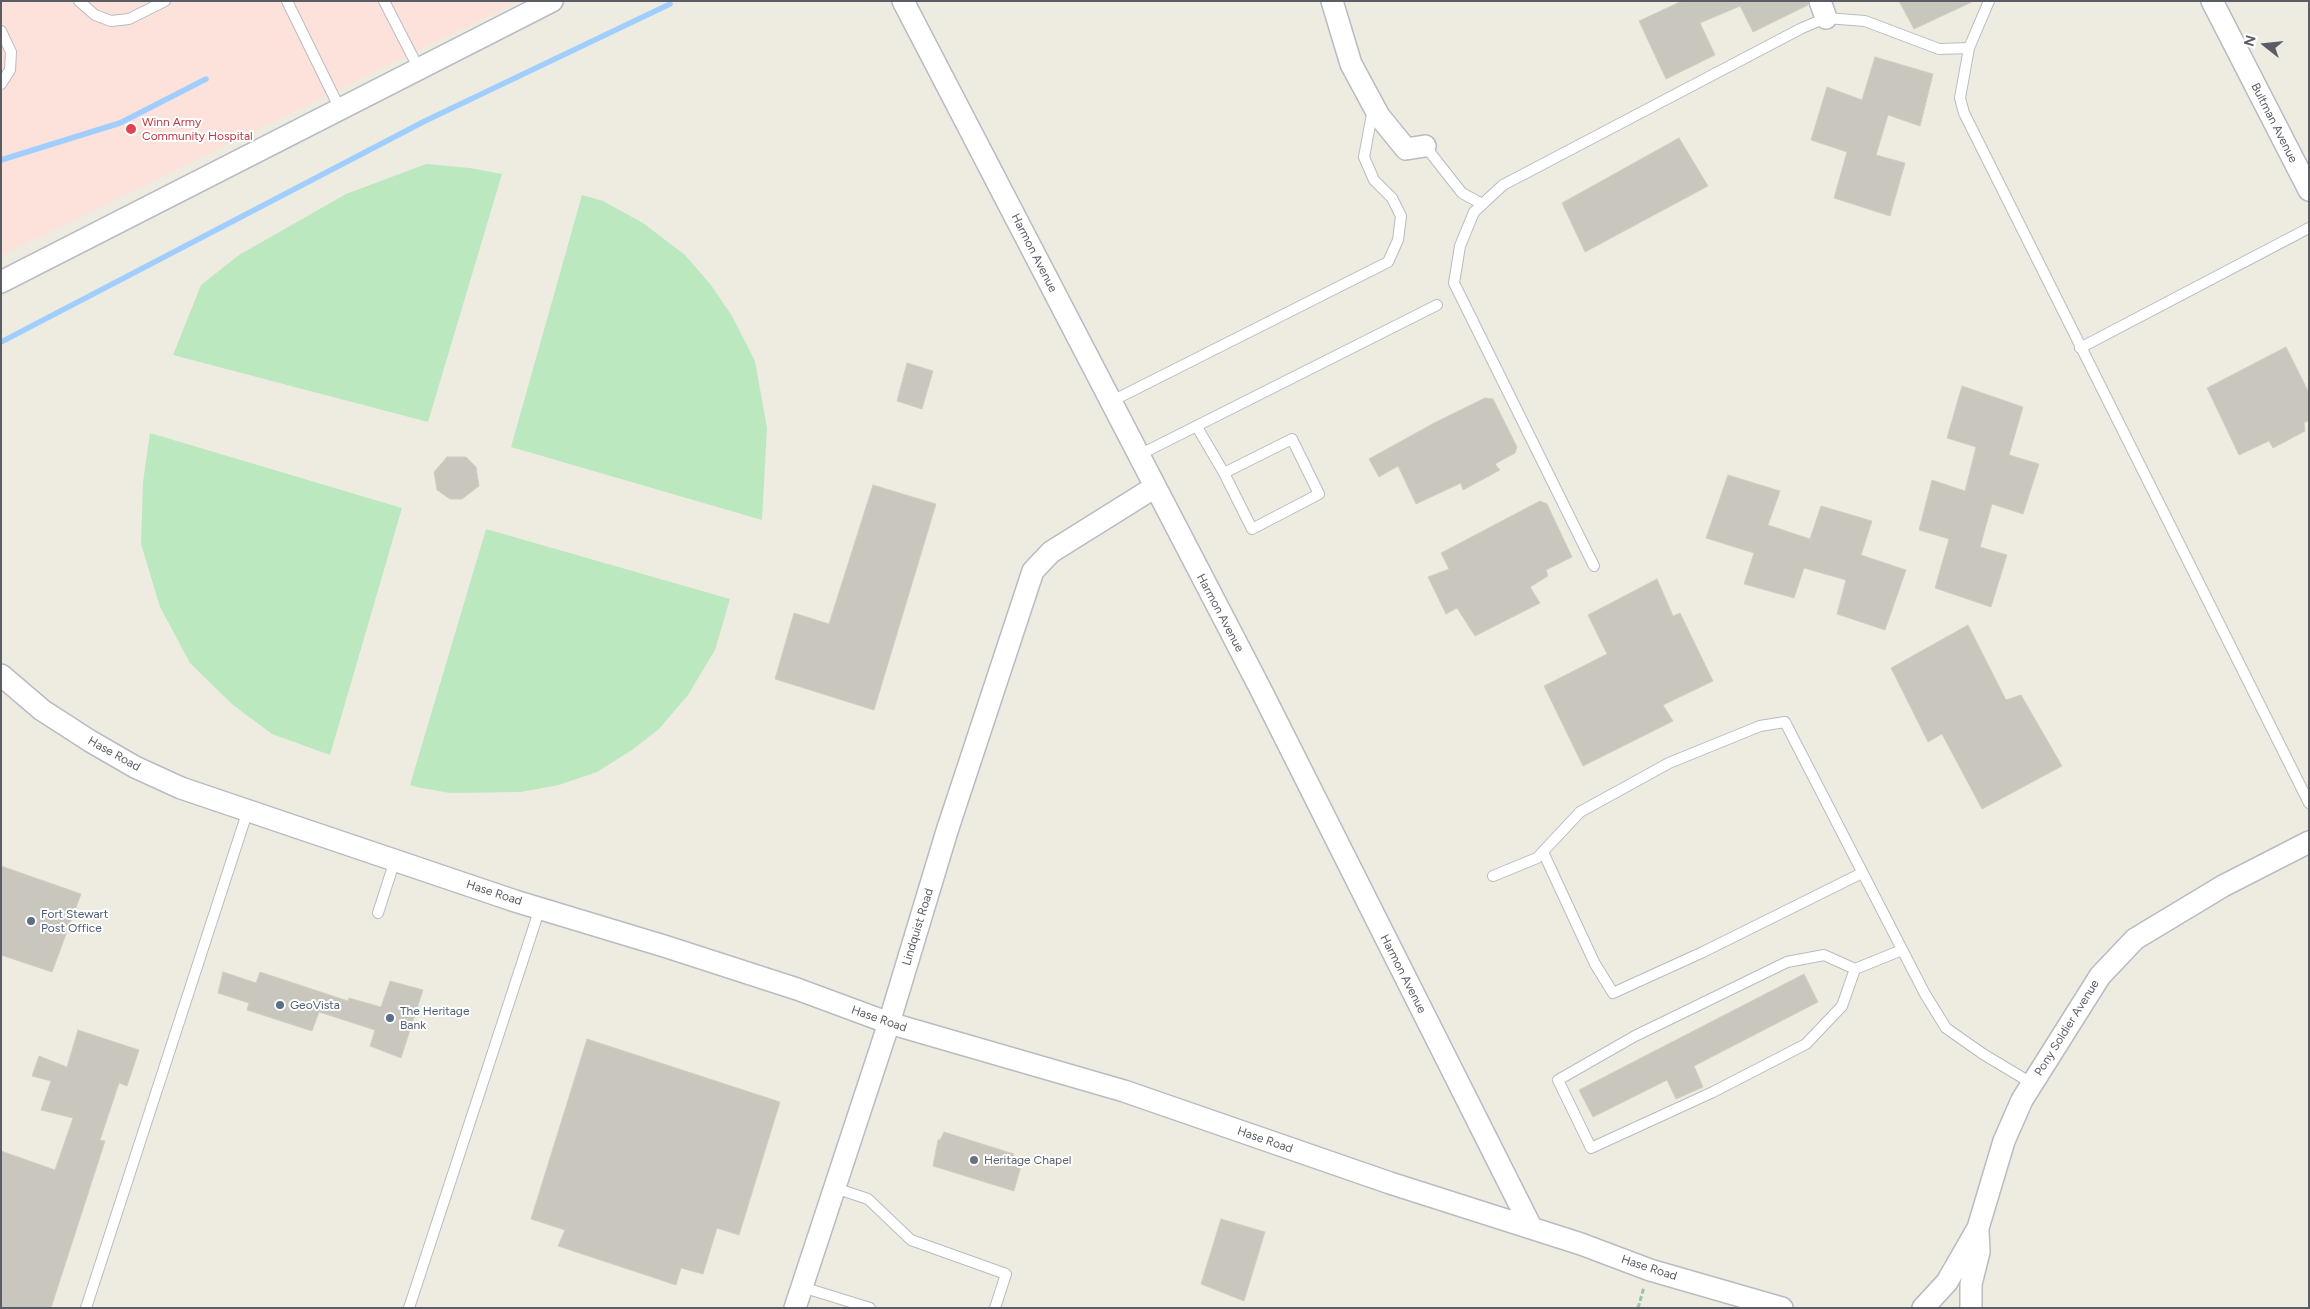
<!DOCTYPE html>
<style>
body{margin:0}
#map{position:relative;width:2310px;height:1309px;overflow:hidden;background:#eeece1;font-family:Figtree,sans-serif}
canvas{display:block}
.frame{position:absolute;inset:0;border:2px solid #5a5d63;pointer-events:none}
.north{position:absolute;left:2240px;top:20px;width:50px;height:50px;-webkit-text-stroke:4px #fff;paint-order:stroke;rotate:286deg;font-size:14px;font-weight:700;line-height:20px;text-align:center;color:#5a5d63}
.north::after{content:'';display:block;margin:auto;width:18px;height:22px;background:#5a5d63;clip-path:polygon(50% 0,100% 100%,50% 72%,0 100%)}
</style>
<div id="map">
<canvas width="2310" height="1309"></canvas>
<div class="frame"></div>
<div class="north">N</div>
</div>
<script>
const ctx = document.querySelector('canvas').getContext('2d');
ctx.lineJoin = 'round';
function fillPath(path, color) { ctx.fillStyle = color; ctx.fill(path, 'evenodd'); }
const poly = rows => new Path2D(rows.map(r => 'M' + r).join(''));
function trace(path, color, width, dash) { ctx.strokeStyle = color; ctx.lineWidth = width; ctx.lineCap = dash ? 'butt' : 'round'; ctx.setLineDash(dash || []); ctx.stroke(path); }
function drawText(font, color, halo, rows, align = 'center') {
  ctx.font = font + ' Figtree,sans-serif'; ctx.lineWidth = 4; ctx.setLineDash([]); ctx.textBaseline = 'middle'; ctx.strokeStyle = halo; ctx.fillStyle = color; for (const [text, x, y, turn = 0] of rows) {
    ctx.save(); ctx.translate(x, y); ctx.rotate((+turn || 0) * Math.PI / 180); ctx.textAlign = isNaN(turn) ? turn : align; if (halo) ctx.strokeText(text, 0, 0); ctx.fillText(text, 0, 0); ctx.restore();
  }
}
fillPath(poly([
 [1,1,519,1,1,256]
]), '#fde1db');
fillPath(poly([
 [426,164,470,168,502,174,428,422,173,355,201,285,239,255,346,194],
 [582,195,603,201,643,223,685,255,711,285,732,316,755,361,767,428,762,520,511,447],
 [150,433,402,508,330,755,272,734,233,705,190,663,160,607,141,544,143,482],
 [486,529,730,599,715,650,688,695,659,729,632,750,597,772,559,785,521,792,450,793,421,788,410,785]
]), '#bce8bf');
trace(poly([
 [1,160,120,123,206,79],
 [1,342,425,121,670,4]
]), '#a0cfff', 5.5);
const building = poly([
 [1682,1,1808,1,1808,5,1753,32,1740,6,1700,23,1715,55,1666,79,1639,21,1682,1],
 [1899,1,1974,1,1914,29,1899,1],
 [1875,57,1933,74,1920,126,1888,115,1876,155,1905,163,1890,216,1834,198,1847,152,1811,140,1827,87,1862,100,1875,57],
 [1679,138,1708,186,1585,252,1562,203,1679,138],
 [2286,347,2309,393,2309,420,2304,423,2305,431,2273,448,2269,441,2239,455,2207,388,2286,347],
 [907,363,933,371,922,409,897,401,907,363],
 [1962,386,2023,407,2009,455,2039,464,2023,514,1992,504,1980,547,2007,555,1991,607,1935,588,1949,539,1919,530,1932,480,1965,491,1976,447,1947,438,1962,386],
 [1485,398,1493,399,1517,447,1515,453,1495,464,1500,470,1463,490,1461,483,1416,504,1398,466,1379,477,1369,459,1434,423,1485,398],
 [447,457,466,457,476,467,479,486,462,499,450,499,437,490,434,472,447,457],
 [1728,475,1780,491,1768,525,1810,539,1821,506,1872,521,1861,555,1906,570,1885,630,1837,614,1846,580,1804,568,1794,598,1744,584,1754,553,1706,538,1728,475],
 [873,485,936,504,874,710,775,679,794,613,829,624,873,485],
 [1540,501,1547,504,1572,557,1546,570,1548,576,1530,587,1540,603,1475,636,1457,608,1446,614,1428,577,1449,569,1441,553,1540,501],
 [1657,579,1673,616,1680,613,1713,681,1663,705,1673,721,1583,766,1544,686,1607,654,1588,615,1657,579],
 [1968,625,2006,700,2021,695,2062,766,1982,809,1942,734,1928,742,1891,668,1968,625],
 [1,866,81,894,52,972,1,955,1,866],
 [223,972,256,983,260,972,348,1001,349,998,381,1007,390,981,423,990,401,1058,370,1046,375,1030,319,1012,312,1031,247,1010,249,1003,218,993,223,972],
 [1804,974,1818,1002,1694,1066,1703,1087,1676,1099,1667,1080,1593,1117,1579,1090,1804,974],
 [78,1030,139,1050,127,1086,119,1083,100,1140,105,1141,51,1308,1,1308,1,1151,55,1170,73,1118,41,1110,51,1081,32,1076,39,1056,67,1067,78,1030],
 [587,1039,780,1102,739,1235,717,1228,703,1274,681,1268,676,1285,558,1246,565,1230,531,1219,587,1039],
 [944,1132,1014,1154,1010,1163,1021,1166,1014,1191,933,1166,938,1140,940,1140,944,1132],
 [1221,1219,1265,1232,1244,1301,1201,1284,1221,1219]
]);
fillPath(building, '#c9c6be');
trace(building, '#d3cebf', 1);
const lane = poly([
 [79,1,95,15,111,21,129,19,165,1],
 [287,1,340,109],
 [384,1,419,69],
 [1989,1,1969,48,1960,98,1964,113,2309,803],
 [1,31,11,52,10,70,1,84],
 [1425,146,1462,193,1482,204],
 [2080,348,2309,228],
 [1110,402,1388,262,1398,240,1401,216,1392,198,1374,180,1364,157,1373,109],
 [1197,427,1224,473,1252,529,1319,494,1292,439,1224,473],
 [1139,455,1437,305],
 [1594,566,1454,283,1460,246,1474,212,1503,185,1802,28,1826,18,1865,21,1939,49,1969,48],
 [1543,852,1595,964,1613,993,1703,952,1862,873],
 [1493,876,1537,858,1580,812,1669,763,1760,726,1785,722,1925,994,1946,1028,1983,1054,2033,1084],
 [378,913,395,860],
 [1855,969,1842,1006,1806,1044,1713,1092,1591,1148,1558,1080,1635,1036,1787,962,1824,955,1855,969,1902,950],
 [835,1188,868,1199,911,1240,1006,1274,995,1308],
 [802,1287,870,1308],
 [86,1308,248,810],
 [409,1308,540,908]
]);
const street = poly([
 [903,1,1261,690,1531,1227],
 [1332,1,1351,64,1379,116,1406,149,1425,146],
 [1820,1,1826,18],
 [2212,1,2309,190],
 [1,282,552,1],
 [1,675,42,710,90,741,135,767,181,788,515,901,664,946,797,989,889,1023,1124,1091,1390,1183,1581,1244,1650,1270,1782,1308],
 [795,1308,889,1023,947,831,1033,571,1051,552,1155,487],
 [1923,1308,1947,1282,1978,1228,2004,1141,2022,1100,2100,976,2135,939,2223,886,2309,842],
 [1971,1308,1971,1284,1979,1252,1978,1231]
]);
trace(lane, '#b9bbc1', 12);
trace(street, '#b9bbc1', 24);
trace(poly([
 [1638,1308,1644,1287]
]), '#94c9a7', 3, [5, 2.5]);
trace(lane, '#fff', 10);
trace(street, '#fff', 21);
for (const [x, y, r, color] of [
 [131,129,6,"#e0444e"],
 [31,921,5,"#5c6f8a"],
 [280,1005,5,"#5c6f8a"],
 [390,1018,5,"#5c6f8a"],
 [974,1160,5,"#6b7280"]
]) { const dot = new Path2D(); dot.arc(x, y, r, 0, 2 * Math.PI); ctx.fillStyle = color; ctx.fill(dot); trace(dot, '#fff', 2); }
drawText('12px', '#be3a42', '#fff', [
 ["Winn Army",142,122],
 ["Community Hospital",142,136]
], 'left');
drawText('12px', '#5a5d63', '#fff', [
 ["Bultman Avenue",2274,123,63],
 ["Harmon Avenue",1034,253,63],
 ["Harmon Avenue",1220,613,62],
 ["Hase Road",114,754,29],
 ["Hase Road",494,893,18],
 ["Lindquist Road",918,927,-73],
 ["Harmon Avenue",1403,974,63],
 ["Hase Road",879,1019,19],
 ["Pony Soldier Avenue",2067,1028,-58],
 ["Hase Road",1265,1140,19],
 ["Hase Road",1649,1268,18]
]);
drawText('12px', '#4e5e75', '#fff', [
 ["Fort Stewart",41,914],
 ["Post Office",41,928],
 ["GeoVista",290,1005],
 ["The Heritage",400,1011],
 ["Bank",400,1025]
], 'left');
drawText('12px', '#5b616d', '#fff', [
 ["Heritage Chapel",984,1160]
], 'left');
</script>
